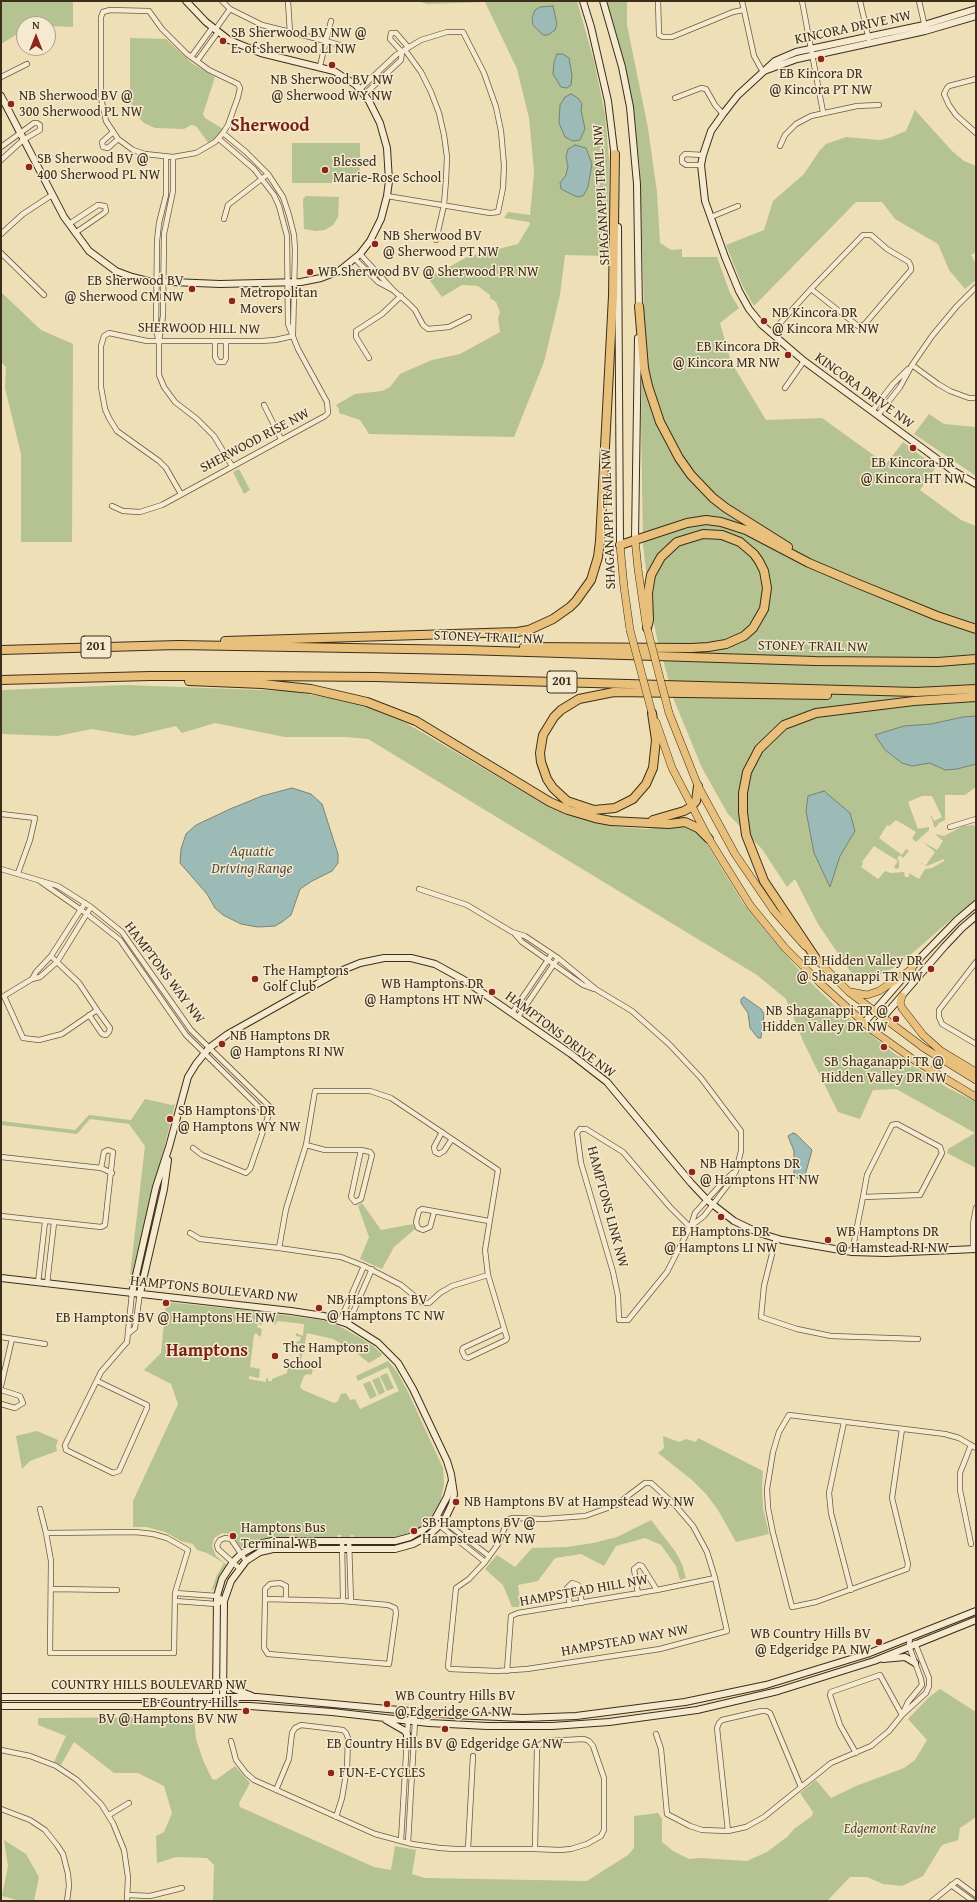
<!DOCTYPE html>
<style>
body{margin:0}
#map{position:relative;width:977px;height:1902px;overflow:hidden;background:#efdfb6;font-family:"Gentium Book Plus",serif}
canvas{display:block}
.frame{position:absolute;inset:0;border:2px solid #3c2e19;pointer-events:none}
.north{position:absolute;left:16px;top:16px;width:40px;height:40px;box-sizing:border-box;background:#f5ead0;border:1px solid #ab9f87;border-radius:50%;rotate:0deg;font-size:11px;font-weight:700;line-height:16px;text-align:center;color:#3c2e19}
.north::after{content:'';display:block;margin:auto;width:14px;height:18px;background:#8f2418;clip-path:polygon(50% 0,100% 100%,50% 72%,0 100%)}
</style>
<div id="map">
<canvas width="977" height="1902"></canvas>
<div class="frame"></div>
<div class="north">N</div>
</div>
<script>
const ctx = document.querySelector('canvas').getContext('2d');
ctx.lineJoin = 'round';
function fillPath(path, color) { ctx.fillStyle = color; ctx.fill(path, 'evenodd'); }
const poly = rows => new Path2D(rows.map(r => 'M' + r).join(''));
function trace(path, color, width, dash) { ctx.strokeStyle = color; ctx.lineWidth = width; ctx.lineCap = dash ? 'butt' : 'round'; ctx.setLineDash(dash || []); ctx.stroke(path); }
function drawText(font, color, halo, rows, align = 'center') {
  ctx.font = font + ' "Gentium Book Plus",serif'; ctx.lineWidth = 3; ctx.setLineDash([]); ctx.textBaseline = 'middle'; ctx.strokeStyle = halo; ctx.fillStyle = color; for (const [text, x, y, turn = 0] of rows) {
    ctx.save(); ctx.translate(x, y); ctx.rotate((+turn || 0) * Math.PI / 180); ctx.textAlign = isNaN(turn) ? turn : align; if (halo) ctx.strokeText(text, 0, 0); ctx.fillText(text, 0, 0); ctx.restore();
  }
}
fillPath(poly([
 [1,1,73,1,73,27,48,26,48,24,24,24,24,30,1,44],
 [417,1,577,1,594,61,605,114,609,159,608,256,565,255,560,295,544,362,514,437,369,434,360,420,339,413,339,409,336,405,355,394,382,391,390,387,400,374,411,369,432,360,460,354,500,332,498,318,500,312,496,302,490,298,490,295,478,286,462,285,442,297,425,274,427,270,434,274,442,271,467,257,518,244,530,224,529,222,504,218,508,212,530,215,534,172,529,118,517,69,485,2,427,4],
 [607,1,627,1,627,25,648,128,657,192,660,243,671,250,682,249,682,257,717,257,730,293,739,308,720,323,731,362,766,420,822,418,886,464,903,442,936,467,920,490,961,520,976,526,976,787,965,795,945,795,945,820,939,823,936,827,934,827,932,819,930,816,931,815,934,821,942,817,932,796,922,796,908,802,918,829,929,827,929,830,916,842,912,838,916,832,896,820,889,826,887,825,879,838,902,855,906,849,909,851,903,858,900,855,897,858,899,861,899,868,896,869,894,867,898,861,874,846,862,862,863,864,861,867,878,879,885,871,891,873,904,872,905,877,909,877,909,873,919,879,925,869,932,868,944,861,944,859,927,866,914,859,926,865,935,852,923,842,937,850,943,841,935,834,944,836,963,826,974,825,976,828,976,901,956,915,899,965,879,975,860,981,852,974,818,924,795,879,787,887,762,849,728,814,702,768,674,700,657,638,651,610,643,545,641,420,644,310,640,169,635,127,622,57],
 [130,38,166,39,193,64,215,77,203,114,205,118,223,129,209,144,196,126,191,125,184,129,155,128,144,123,136,115,130,101],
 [915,110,952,151,964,161,976,166,976,252,971,255,976,264,976,280,965,289,949,270,938,244,895,219,882,202,856,202,754,306,742,285,726,245,764,230,773,201,804,174,820,150,826,144,846,137,880,140,889,138,906,131],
 [292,143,360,143,360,183,292,183],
 [306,196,339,197,338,217,333,225,325,230,315,231,304,229,303,199],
 [1,292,41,330,73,344,72,542,21,542,21,454,5,388,6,367,1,362],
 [929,414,944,424,976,427,976,476,914,434],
 [239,469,250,490,244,494,233,472],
 [126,685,289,691,330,698,361,705,406,723,539,801,585,820,619,827,646,829,685,825,698,832,705,841,743,903,772,939,805,977,839,1010,895,1054,948,1088,976,1102,976,1168,947,1153,948,1149,975,1133,896,1089,873,1090,860,1119,838,1112,803,1041,786,999,757,975,368,739,345,737,285,737,215,723,182,733,176,726,134,736,92,729,57,736,1,734,1,690],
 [145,1099,172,1105,175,1104,161,1160,150,1196,132,1282,129,1284,145,1146,129,1124,90,1119,77,1134,1,1125,1,1121,75,1130,89,1115,131,1120],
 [362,1203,381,1230,413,1224,415,1229,394,1247,382,1269,360,1259,369,1237,358,1206],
 [166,1302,262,1312,262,1325,258,1324,257,1327,262,1329,261,1335,260,1337,256,1333,254,1335,250,1367,260,1369,259,1378,249,1376,249,1379,266,1382,266,1378,268,1378,268,1381,272,1381,272,1379,287,1373,288,1363,295,1364,299,1362,301,1343,299,1343,298,1345,296,1342,300,1341,301,1337,296,1336,296,1333,303,1336,304,1324,277,1321,275,1325,273,1322,275,1314,321,1320,337,1325,359,1337,373,1346,382,1354,381,1356,369,1363,354,1351,333,1339,307,1333,300,1364,313,1370,311,1375,307,1374,304,1376,300,1387,303,1390,334,1403,338,1401,341,1394,346,1393,350,1400,355,1399,360,1409,399,1391,388,1367,358,1381,356,1376,388,1361,397,1372,407,1390,443,1468,444,1484,441,1499,430,1520,417,1530,398,1538,354,1538,353,1535,351,1535,351,1539,341,1538,341,1535,338,1535,337,1538,278,1538,246,1548,241,1548,232,1534,222,1533,214,1538,212,1546,216,1556,227,1565,215,1588,211,1591,217,1575,224,1563,207,1553,197,1550,193,1544,181,1541,165,1532,147,1527,133,1527,133,1501,178,1404,171,1384,144,1370,161,1353],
 [387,1373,394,1388,387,1391,380,1376],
 [379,1377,385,1392,379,1395,372,1380],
 [370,1381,377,1396,370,1399,363,1384],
 [37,1431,58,1440,56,1446,57,1451,30,1461,22,1469,16,1436],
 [663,1436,679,1442,686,1439,696,1442,698,1438,763,1471,762,1486,763,1508,769,1534,736,1542,718,1510,706,1494,692,1480,658,1453,664,1448],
 [651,1520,675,1551,682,1564,686,1578,680,1580,676,1566,661,1545,645,1538,616,1546,604,1566,581,1554,555,1558,538,1581,518,1585,521,1607,512,1607,503,1585,485,1569,497,1555,515,1567,532,1548,567,1547,593,1543,617,1537],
 [940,1689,976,1712,976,1817,960,1828,958,1840,942,1845,923,1876,902,1886,883,1884,867,1877,850,1877,827,1901,213,1901,214,1865,207,1858,176,1857,157,1863,156,1836,164,1832,172,1813,164,1786,138,1773,114,1773,74,1742,61,1765,54,1762,66,1736,38,1725,38,1718,194,1717,196,1739,203,1760,212,1779,216,1780,235,1766,250,1783,239,1803,240,1807,374,1867,391,1870,395,1846,416,1850,412,1874,425,1878,587,1881,628,1855,634,1848,634,1816,658,1813,662,1819,662,1842,673,1851,689,1859,700,1858,747,1861,767,1852,787,1837,794,1829,812,1816,813,1812,800,1793,816,1780,831,1798,856,1786,904,1768,915,1760,927,1740,908,1719,928,1698],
 [4,1840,26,1854,39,1877,34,1901,20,1901,2,1896,8,1866]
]), '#b5c291');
const water = poly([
 [553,6,557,24,555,30,548,35,543,35,533,25,532,18,535,10,540,7,553,6],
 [557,54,563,54,569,58,572,76,571,85,567,88,561,87,553,74,554,62,557,54],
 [571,94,578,98,582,104,581,110,585,129,580,140,573,141,565,137,559,123,560,105,565,97,571,94],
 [575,145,586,148,592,164,588,187,583,196,577,197,561,189,560,183,566,175,568,166,566,157,568,149,575,145],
 [976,716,976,764,957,769,945,770,930,763,912,766,902,763,885,750,875,735,904,726,931,724,963,717,976,716],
 [292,788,311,794,322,804,338,854,338,863,332,871,312,881,300,889,291,915,282,922,275,926,258,927,241,924,223,915,215,908,207,894,180,863,181,849,186,834,196,825,230,809,262,796,292,788],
 [824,791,850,813,855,831,840,856,830,887,814,853,806,811,808,796,824,791],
 [744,997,761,1009,764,1014,761,1038,758,1038,750,1028,748,1013,741,1003,741,999,744,997],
 [793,1133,796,1134,812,1150,806,1172,802,1178,798,1179,794,1175,794,1151,788,1136,793,1133]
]);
fillPath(water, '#9cbbb6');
trace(water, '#768377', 1);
const street = poly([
 [222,1,230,9,262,25,326,41,331,21],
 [288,1,290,33],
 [658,1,659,35,663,37,672,37,733,12,743,10],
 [742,1,754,56,763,72],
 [802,1,823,112],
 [860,1,869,40],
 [919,1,925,27],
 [110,10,149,11,162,29,187,54,209,70,238,84,240,88,238,97,228,125,223,133,215,142,196,153,173,157,145,154,133,150,118,139,106,121,101,98,101,17,103,12,110,10],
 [215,30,230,9],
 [405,50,421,72,431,92,439,113,444,135,447,157,446,180,444,205,436,240],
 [402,52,390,39,391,33,396,33,408,47],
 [191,57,212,28],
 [197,61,218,32],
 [320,66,326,41,346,47],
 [1,77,27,64],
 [976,79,949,86,947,88,944,94,949,105,956,115,976,133],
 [360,89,396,55,421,40,447,32,463,32,484,73,496,107,501,131,504,165,503,188,498,212,490,213,387,196],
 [365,94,401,60,402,52],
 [675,98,701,88,706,89,715,105,723,114],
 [112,133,102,142,103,147,108,148,118,139],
 [223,133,246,152,268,174,283,197,289,215,294,235,295,250,293,334],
 [780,146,785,135,796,124,811,116,857,106,879,105],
 [1,147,34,123,37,123,40,125,40,130,23,140,1,160],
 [173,157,173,191,164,234,163,316,159,341,159,375,164,387,175,402,197,419,214,436,232,466],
 [701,165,686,165,682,162,682,157,685,154,703,155],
 [711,217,738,206],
 [224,219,228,205,268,174],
 [69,224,98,205,105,206,106,211,104,213,75,233],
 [1,234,23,214,52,195],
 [1,253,44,295],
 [360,254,394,291,408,303,415,310,423,325,428,329,449,327,469,317],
 [355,259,378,282,393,290],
 [771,333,811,289,863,235,871,235,887,249,909,262,911,267,911,270,864,325,858,326,811,289],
 [159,341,156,331,157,241,159,223,166,195,166,157],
 [215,341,215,357,218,362,224,362,226,358,226,341],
 [369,358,356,337,356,331,382,314,401,296],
 [912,365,938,384,950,391,969,398,976,398],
 [785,388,804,361],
 [264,405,281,439],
 [872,411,893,384,908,369],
 [878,415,900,387,912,365,932,336,957,306,976,287],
 [181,494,166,468,159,461,117,431,109,418,105,409,101,387,101,346,104,336,109,333,147,341,261,341,275,340,293,336],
 [112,506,123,511,140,512,162,505,325,416,328,413,327,402,298,349,288,324,287,236,279,206,274,195,254,169,219,139],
 [1,814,35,818,30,840,18,873],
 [950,827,976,819],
 [1,869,58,886,91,907,122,932,191,1030,271,1108,250,1169,246,1173,202,1155,193,1148],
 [41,882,87,914,120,940,186,1035,268,1116],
 [419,889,467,905,512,932,525,936,558,958,597,990,632,1011,669,1044,701,1078,741,1131,741,1151,736,1171,727,1186,704,1216,690,1227],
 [514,933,522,942,583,985,594,989],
 [51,956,57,962,79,983,97,1010,62,1034,39,1040,23,1038,4,996,32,979,40,977,57,962,91,907],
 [976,962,939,1010,939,1017,942,1024,976,1044],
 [32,979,36,972,51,956,85,903],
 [512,1013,552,954],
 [89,1015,102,1034,106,1035,109,1032,110,1028,97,1010],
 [518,1017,558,958],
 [580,1129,586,1129,623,1152,670,1207,690,1227,667,1272,628,1320,619,1320,618,1296,613,1272,581,1163,577,1133,580,1129],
 [442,1132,434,1147,435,1152,439,1154,444,1151,452,1139],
 [306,1145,325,1150,361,1150,370,1152,372,1155,361,1199,355,1202,351,1197,361,1150],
 [1,1157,101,1168,112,1173],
 [434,1212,430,1227,423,1230,418,1228,416,1222,419,1211,422,1209,489,1221],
 [1,1216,101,1227,105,1225,113,1152,108,1150,104,1152,101,1168],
 [691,1226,695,1213,724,1181,733,1173],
 [190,1233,200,1239,279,1248,341,1257,364,1266,401,1285,423,1303,429,1303,440,1293,452,1286,488,1275],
 [776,1238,764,1286,761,1317,797,1329,831,1336,918,1339],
 [279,1248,286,1209,306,1145,315,1091,370,1091,391,1098,498,1170,485,1250,488,1275,507,1338,506,1340,468,1358,465,1357,462,1351,463,1348,504,1329],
 [973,1249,973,1224,976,1208],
 [852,1252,863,1197,867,1175,892,1125,897,1124,940,1147,942,1153,920,1195,863,1197],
 [38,1283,45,1222],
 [47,1284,54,1223],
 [340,1321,364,1266],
 [348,1324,372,1269],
 [129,1333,135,1328,140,1293],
 [1,1337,45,1344],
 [97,1381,147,1405,147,1408,119,1471,113,1473,66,1450,65,1445,101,1372,127,1342,132,1293],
 [1,1386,12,1339],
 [1,1390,20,1396,23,1403,15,1408,1,1404],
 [844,1422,829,1493,831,1513,851,1590],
 [902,1429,892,1498,908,1564,907,1569,816,1602,792,1607,773,1533,768,1508,767,1489,773,1452,779,1432,789,1415,945,1434,959,1438,976,1448],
 [971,1445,960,1473,960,1490,971,1544],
 [645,1483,651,1483,675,1505,693,1526,707,1552,715,1578,727,1631,660,1649,527,1669,497,1671,450,1669,448,1667,456,1588,469,1579,485,1562,498,1544,508,1520,512,1518,544,1519,585,1516,616,1505,645,1483],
 [40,1509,46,1533],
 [437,1516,489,1556],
 [434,1521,485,1562],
 [135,1532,153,1534,167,1538,188,1550,175,1593,174,1653,50,1653,51,1561,46,1533,135,1532],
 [342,1541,343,1601],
 [349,1541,351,1602],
 [239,1568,218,1549,217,1545,220,1540,225,1538,231,1539,246,1561],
 [51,1589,117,1590],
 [175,1593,217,1596,224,1601],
 [638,1594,634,1569,639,1565,642,1566,657,1590],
 [265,1599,343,1601,388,1605,395,1608,396,1613,389,1664,268,1654,264,1648,265,1599,265,1589,270,1584,280,1583,286,1586,286,1599],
 [175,1601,216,1604,224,1601],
 [570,1605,567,1588,572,1583,578,1585,582,1603],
 [507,1671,511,1616,518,1613,657,1590,715,1578],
 [903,1714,926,1693,929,1686,929,1678,915,1643],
 [656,1734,661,1749,667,1814,690,1826,702,1830,728,1831,746,1827,764,1817,831,1763,871,1746,889,1731,902,1715,908,1702,922,1685,921,1679,909,1646,910,1637],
 [231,1741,236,1760,246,1773,254,1780,375,1834,412,1844,440,1848,455,1849,535,1849,560,1850,571,1849,587,1844,601,1836,604,1830,604,1778,593,1746,589,1741,584,1739,545,1741,537,1747,535,1849],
 [1,1750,30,1756,56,1766,77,1780,101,1804,113,1823,124,1850,128,1877,127,1901],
 [856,1753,840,1725,830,1695,831,1692,880,1675,902,1715],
 [276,1790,289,1759,292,1733,295,1728,301,1725,343,1730,346,1733,348,1738,347,1768,342,1798,336,1817],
 [1,1809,30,1820,45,1830,57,1845,63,1854,68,1874,69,1886,67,1901],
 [109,1815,129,1803],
 [728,1831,717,1728,719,1723,722,1720,761,1711,766,1711,770,1713,801,1787],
 [401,1841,408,1721,414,1712],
 [408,1843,415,1721,414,1712],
 [468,1849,473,1756],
 [951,1885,973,1901],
 [128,1895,150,1896,182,1888],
 [932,1901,957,1881,976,1895]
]);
const secondary = poly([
 [583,1,591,27,608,101,615,158],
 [603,1,622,67,630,107,637,184,639,309],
 [976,9,924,25,796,52,775,61,738,95,723,114,711,131,703,155,701,165,705,201,725,257,739,291,749,309,762,325,804,361,952,470,976,484],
 [764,71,797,59,925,31,976,16],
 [1,96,64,217,89,251,116,271,132,277,148,281,220,284,301,282,321,278,339,271,360,254,370,241,381,219,387,196,389,181,387,148,380,123,369,101,356,85,334,71,261,53,229,40,206,22,186,1],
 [618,227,620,545],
 [635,539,638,338],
 [864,1023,922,956,957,920,976,904],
 [872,1030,945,946,962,928,976,916],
 [1,1278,291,1311,324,1316,348,1324,378,1343,398,1363,413,1389,447,1461,451,1474,454,1494,452,1504,444,1521,428,1536,413,1544,395,1549,273,1549,260,1552,246,1561,231,1581,224,1601,223,1700],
 [132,1293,156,1187,169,1147,188,1077,196,1064,209,1048,228,1034,338,972,360,963,384,958,411,958,435,964,464,980,571,1054,607,1082,691,1183,707,1200,734,1221,759,1233,782,1240,852,1252,886,1253,976,1249],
 [140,1293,164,1189,168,1160],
 [883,1659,905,1657,915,1663],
 [224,1681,234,1689,252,1696],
 [1,1697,257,1697,453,1715,523,1718,576,1716,685,1702,766,1685,867,1654,976,1611],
 [216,1699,217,1596,222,1579,233,1562,241,1554,259,1544,272,1541,395,1541,410,1537,424,1529,434,1521,447,1497,451,1483],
 [1,1706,250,1706,332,1712,429,1723,487,1726,552,1726,609,1722,697,1710,778,1691,874,1661,976,1620],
 [386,1720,405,1731,407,1734,407,1742]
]);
const primary = poly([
 [635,539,638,569,646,624],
 [620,545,624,587,630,630],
 [669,713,698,786,735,854,774,911,805,946],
 [656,722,672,768,709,839,750,905,785,948,820,983,872,1030,914,1060,976,1097],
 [813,956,849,992,924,1048,976,1080],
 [851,992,867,995,879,991,912,969],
 [902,996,900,1003,902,1008,923,1035,941,1051,976,1072]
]);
const highway = poly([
 [639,306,644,368,648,386,660,422,679,458,691,475,713,498,726,508,788,547],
 [620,545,687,523,706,520,721,522,746,530,809,563,856,583,937,616,976,629],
 [225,641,517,632,529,630,553,619,570,607,576,601,591,580,598,557,600,541,613,296,615,154],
 [524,647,691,648,708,647,726,644,744,636,753,628,764,609,767,588,764,571,759,561,754,554,740,542,722,535,703,534,677,542,661,557,651,575,648,593,649,620,647,628],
 [1,650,178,645,465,650,815,661,938,662,976,659],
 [1,680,150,676,256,676,375,677,916,692,976,689],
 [189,681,262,684,311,689,367,702,416,721,550,802,568,810,595,818,611,821,669,824,685,822,698,828,709,839],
 [652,713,656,740,653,768,646,784,633,799,615,808,594,810,567,801,553,788,547,779,541,762,540,753,543,735,554,717,561,710,579,699,614,692,827,695],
 [653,820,684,811,691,807,696,801,698,786],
 [817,960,764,881,746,835,743,812,743,793,747,772,759,749,784,725,816,713,914,701,976,697]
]);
trace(street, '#695a40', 6);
trace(secondary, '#3c2e19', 8);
trace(primary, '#3c2e19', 8);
trace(highway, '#3c2e19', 10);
trace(street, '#f5ead0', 4.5);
trace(secondary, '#f5ead0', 6);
trace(primary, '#e8c07b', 7);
trace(highway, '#e8c07b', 8);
const primaryBridge = poly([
 [647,628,669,713],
 [630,630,652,713]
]);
trace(primaryBridge, '#3c2e19', 8, []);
trace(primaryBridge, '#e8c07b', 7);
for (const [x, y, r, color] of [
 [223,41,4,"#8f2418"],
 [821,59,4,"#8f2418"],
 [332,65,4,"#8f2418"],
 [11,104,4,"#8f2418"],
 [29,167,4,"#8f2418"],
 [325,170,4,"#8f2418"],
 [375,244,4,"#8f2418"],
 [310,272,4,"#8f2418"],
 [192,289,4,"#8f2418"],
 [232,301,4,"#8f2418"],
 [764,321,4,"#8f2418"],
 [788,355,4,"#8f2418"],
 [913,448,4,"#8f2418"],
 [931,969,4,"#8f2418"],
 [255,979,4,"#8f2418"],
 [492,992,4,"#8f2418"],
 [896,1019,4,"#8f2418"],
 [222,1044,4,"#8f2418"],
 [884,1047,4,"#8f2418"],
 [170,1119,4,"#8f2418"],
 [692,1172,4,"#8f2418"],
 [721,1217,4,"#8f2418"],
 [828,1240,4,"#8f2418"],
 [166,1303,4,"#8f2418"],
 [319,1308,4,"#8f2418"],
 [275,1356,4,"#8f2418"],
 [456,1502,4,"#8f2418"],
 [414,1531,4,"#8f2418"],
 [233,1536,4,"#8f2418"],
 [879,1642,4,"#8f2418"],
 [387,1704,4,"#8f2418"],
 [246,1711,4,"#8f2418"],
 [445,1729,4,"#8f2418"],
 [331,1773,4,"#8f2418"]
]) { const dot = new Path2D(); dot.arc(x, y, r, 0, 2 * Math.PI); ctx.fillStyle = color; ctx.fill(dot); trace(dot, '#f5ead0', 1.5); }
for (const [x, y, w] of [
 [96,647,30],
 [562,682,30]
]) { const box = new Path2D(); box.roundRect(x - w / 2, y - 11, w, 22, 3); ctx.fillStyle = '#f5ead0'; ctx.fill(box); trace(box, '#3c2e19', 1); }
drawText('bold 13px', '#3c2e19', null, [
 ["201",96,647],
 ["201",562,682]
]);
drawText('14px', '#3c2e19', '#f5ead0', [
 ["KINCORA DRIVE NW",853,28,-12],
 ["SHAGANAPPI TRAIL NW",602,195,-93],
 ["SHERWOOD HILL NW",199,329,1],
 ["KINCORA DRIVE NW",864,391,36],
 ["SHERWOOD RISE NW",255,441,-28],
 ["SHAGANAPPI TRAIL NW",609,519,-92],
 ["STONEY TRAIL NW",489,638,2],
 ["STONEY TRAIL NW",813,647,1],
 ["HAMPTONS WAY NW",164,973,53],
 ["HAMPTONS DRIVE NW",560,1035,37],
 ["HAMPTONS LINK NW",607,1207,75],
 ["HAMPTONS BOULEVARD NW",214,1290,6],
 ["HAMPSTEAD HILL NW",584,1591,-10],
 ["HAMPSTEAD WAY NW",625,1641,-10],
 ["COUNTRY HILLS BOULEVARD NW",149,1685]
]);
drawText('14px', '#3c2e19', '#f5ead0', [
 ["SB Sherwood BV NW @",231,33],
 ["E. of Sherwood LI NW",231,49],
 ["EB Kincora DR",821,74,"center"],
 ["@ Kincora PT NW",821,90,"center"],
 ["NB Sherwood BV NW",332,80,"center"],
 ["@ Sherwood WY NW",332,96,"center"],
 ["NB Sherwood BV @",19,96],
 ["300 Sherwood PL NW",19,112],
 ["SB Sherwood BV @",37,159],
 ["400 Sherwood PL NW",37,175],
 ["Blessed",333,162],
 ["Marie-Rose School",333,178],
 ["NB Sherwood BV",383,236],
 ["@ Sherwood PT NW",383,252],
 ["WB Sherwood BV @ Sherwood PR NW",318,272],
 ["EB Sherwood BV",184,281,"right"],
 ["@ Sherwood CM NW",184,297,"right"],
 ["Metropolitan",240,293],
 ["Movers",240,309],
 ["NB Kincora DR",772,313],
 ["@ Kincora MR NW",772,329],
 ["EB Kincora DR",780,347,"right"],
 ["@ Kincora MR NW",780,363,"right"],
 ["EB Kincora DR",913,463,"center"],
 ["@ Kincora HT NW",913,479,"center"],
 ["EB Hidden Valley DR",923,961,"right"],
 ["@ Shaganappi TR NW",923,977,"right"],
 ["The Hamptons",263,971],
 ["Golf Club",263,987],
 ["WB Hamptons DR",484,984,"right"],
 ["@ Hamptons HT NW",484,1000,"right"],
 ["NB Shaganappi TR @",888,1011,"right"],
 ["Hidden Valley DR NW",888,1027,"right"],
 ["NB Hamptons DR",230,1036],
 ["@ Hamptons RI NW",230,1052],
 ["SB Shaganappi TR @",884,1062,"center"],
 ["Hidden Valley DR NW",884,1078,"center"],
 ["SB Hamptons DR",178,1111],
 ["@ Hamptons WY NW",178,1127],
 ["NB Hamptons DR",700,1164],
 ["@ Hamptons HT NW",700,1180],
 ["EB Hamptons DR",721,1232,"center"],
 ["@ Hamptons LI NW",721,1248,"center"],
 ["WB Hamptons DR",836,1232],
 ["@ Hamstead RI NW",836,1248],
 ["NB Hamptons BV",327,1300],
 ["@ Hamptons TC NW",327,1316],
 ["EB Hamptons BV @ Hamptons HE NW",166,1318,"center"],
 ["The Hamptons",283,1348],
 ["School",283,1364],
 ["NB Hamptons BV at Hampstead Wy NW",464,1502],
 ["SB Hamptons BV @",422,1523],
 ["Hampstead WY NW",422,1539],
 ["Hamptons Bus",241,1528],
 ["Terminal WB",241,1544],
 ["WB Country Hills BV",871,1634,"right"],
 ["@ Edgeridge PA NW",871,1650,"right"],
 ["WB Country Hills BV",395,1696],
 ["@ Edgeridge GA NW",395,1712],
 ["EB Country Hills",238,1703,"right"],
 ["BV @ Hamptons BV NW",238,1719,"right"],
 ["EB Country Hills BV @ Edgeridge GA NW",445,1744,"center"],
 ["FUN-E-CYCLES",339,1773]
], 'left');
drawText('italic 14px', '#544c31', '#f5ead0', [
 ["Edgemont Ravine",890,1829]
]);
drawText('italic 15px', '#545140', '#f5ead0', [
 ["Aquatic",252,852],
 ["Driving Range",252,869]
]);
drawText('bold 18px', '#7a1f14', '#f5ead0', [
 ["Sherwood",270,126],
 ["Hamptons",207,1351]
]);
</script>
